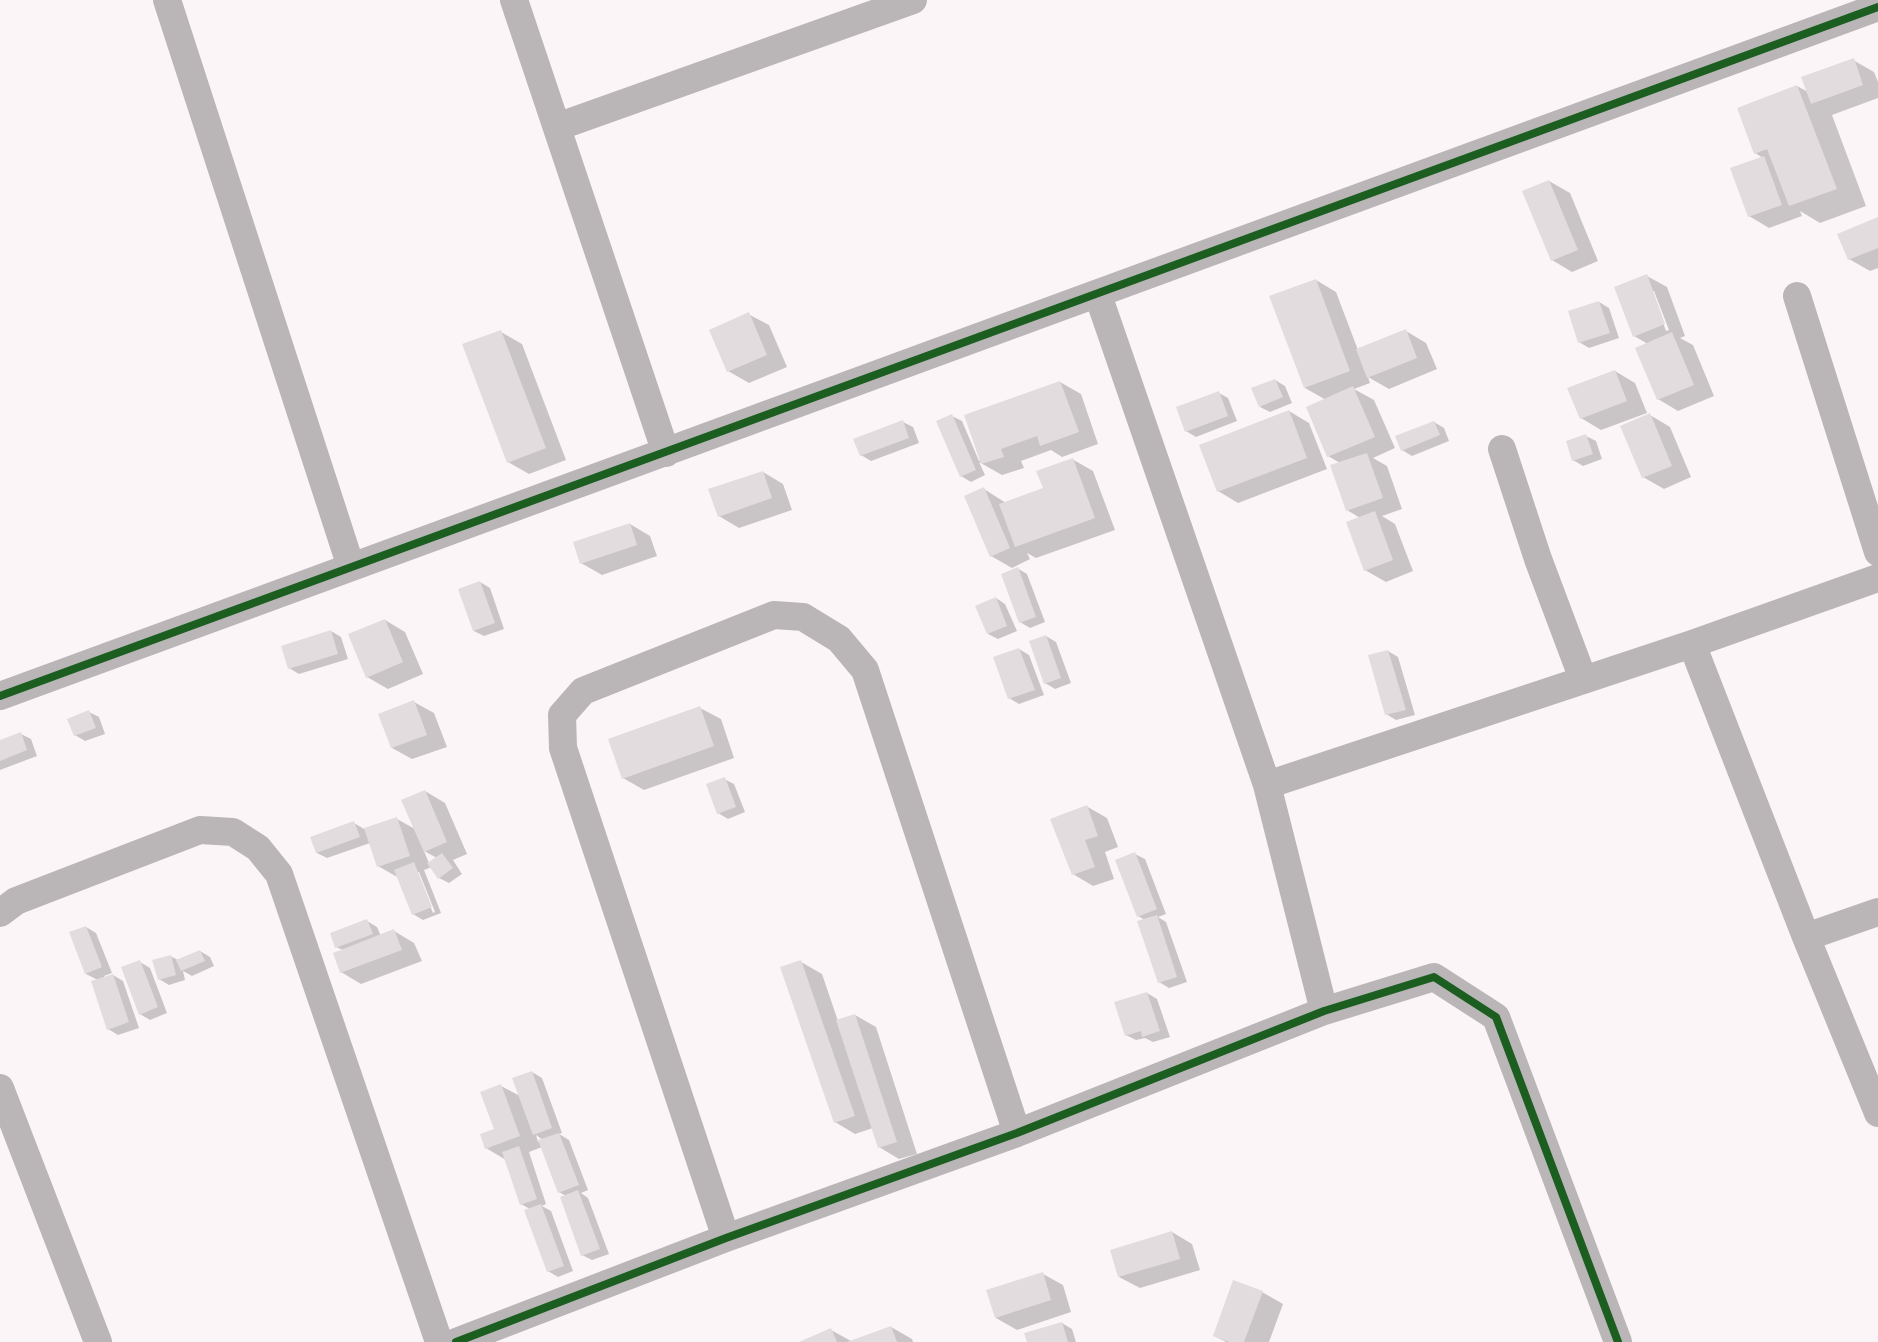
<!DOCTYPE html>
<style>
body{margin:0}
canvas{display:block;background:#fbf5f8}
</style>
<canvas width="1878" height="1342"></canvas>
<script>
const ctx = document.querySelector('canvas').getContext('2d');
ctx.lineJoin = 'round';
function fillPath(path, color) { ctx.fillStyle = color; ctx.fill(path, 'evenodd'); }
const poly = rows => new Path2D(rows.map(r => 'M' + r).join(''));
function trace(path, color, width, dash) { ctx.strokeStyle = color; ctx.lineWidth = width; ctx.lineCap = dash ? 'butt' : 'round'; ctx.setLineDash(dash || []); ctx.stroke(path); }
fillPath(poly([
 [1853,60,1874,72,1878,82,1878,98,1832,115,1866,206,1820,223,1800,211,1802,216,1769,228,1749,216,1763,158,1755,153,1797,86,1808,92],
 [1549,181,1570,193,1598,261,1572,272,1552,260],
 [1878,218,1878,268,1870,271,1849,259],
 [1647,276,1667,287,1685,336,1680,338,1693,345,1714,396,1678,411,1658,399,1648,344,1634,336],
 [1652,291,1654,291,1669,330,1666,331],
 [1316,280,1336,292,1358,350,1406,331,1426,343,1437,369,1389,389,1368,377,1370,383,1354,389,1374,400,1395,448,1373,458,1387,466,1402,509,1382,516,1395,524,1413,571,1386,582,1365,570,1360,518,1347,510,1340,463,1328,456,1326,400,1305,388],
 [1599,302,1609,308,1619,338,1589,348,1579,342],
 [748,314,769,325,787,367,749,383,728,371],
 [501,332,522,344,566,460,529,474,508,462],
 [1615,371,1635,383,1647,413,1601,430,1581,418],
 [1275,380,1285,386,1292,403,1270,412,1260,407],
 [1060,382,1081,394,1098,444,1062,457,1051,450,1021,461,1024,468,1002,475,979,462,985,475,971,482,961,476,952,416,962,421,979,461],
 [1219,393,1228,398,1237,421,1196,437,1186,431],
 [1289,411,1309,423,1327,469,1238,503,1218,491],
 [1650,415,1670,427,1691,477,1664,489,1643,477],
 [903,422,913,427,919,443,871,461,861,455],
 [1434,422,1444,428,1449,441,1412,456,1402,450],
 [1586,436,1596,441,1602,459,1583,466,1573,460],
 [1072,459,1093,471,1115,530,1036,558,1027,553,1030,559,1012,568,991,556,984,489,1006,503,1044,489],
 [763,472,783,484,792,510,739,528,719,516],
 [630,524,650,536,657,556,602,575,581,563],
 [1017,568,1027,574,1045,622,1030,628,1020,622],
 [480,582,490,588,504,629,484,636,474,631],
 [996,598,1005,604,1017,631,998,639,988,634],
 [385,620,405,632,423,674,388,689,367,677],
 [331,631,341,637,348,659,299,674,289,668],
 [1046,636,1056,642,1071,683,1055,689,1045,683],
 [1019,649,1029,655,1044,695,1019,704,1009,698],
 [1388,651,1398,657,1415,715,1396,720,1386,714],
 [414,702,434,713,447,747,412,759,392,748],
 [700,708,721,719,734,758,644,790,623,778],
 [89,712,99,717,105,734,85,741,75,735],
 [21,734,31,739,37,756,0,770,0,742],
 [724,779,734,784,745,812,728,819,718,813],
 [425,791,445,803,467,854,453,860,462,874,449,883,439,878,432,867,424,870,441,913,423,920,413,914,399,878,378,866,370,843,327,858,317,853,312,838,354,823,364,829,397,819,415,829],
 [424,851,437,858,429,863],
 [416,872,419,872,435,912,433,913],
 [1086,806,1107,818,1118,847,1105,852,1114,879,1093,886,1073,874],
 [1135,854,1145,859,1166,914,1158,917,1166,922,1187,982,1169,988,1159,982,1145,920,1138,916],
 [367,921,377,927,381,936,394,931,414,943,422,961,361,984,341,972,343,950,336,947],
 [86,927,96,933,112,973,104,976,105,978,113,975,123,981,139,1028,118,1035,108,1029,98,980,86,974],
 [200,951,210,957,214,966,192,976,183,971,185,980,169,985,159,979,170,956,178,960],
 [140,962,150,968,167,1013,150,1020,140,1014],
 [801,962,822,974,838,1021,855,1015,876,1027,917,1154,899,1159,879,1147,873,1128,855,1134,835,1122],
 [1147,993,1157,999,1170,1037,1153,1042,1145,1038,1136,1040,1126,1035],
 [532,1072,542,1078,562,1133,559,1134,569,1140,588,1190,581,1193,588,1198,609,1254,592,1260,582,1255,566,1196,559,1192,542,1147,529,1152,546,1204,542,1206,551,1211,573,1271,558,1277,548,1271,530,1209,521,1204,506,1160,486,1148,495,1129,501,1086,520,1096],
 [536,1135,543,1140,538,1142],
 [1172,1232,1192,1244,1200,1270,1140,1288,1119,1277],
 [1043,1274,1063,1285,1071,1312,1017,1330,996,1318,987,1291],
 [1262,1292,1283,1304,1269,1342,1226,1342,1214,1336],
 [1062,1323,1072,1329,1076,1342,1028,1342],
 [891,1327,912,1339,913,1342,802,1342,831,1330,851,1341]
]), '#0003');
fillPath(poly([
 [1854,58,1863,85,1811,104,1801,77],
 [1797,85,1837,189,1789,206,1767,149,1754,154,1737,108],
 [1764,156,1782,205,1748,217,1730,168],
 [1549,180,1578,250,1551,261,1522,191],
 [1878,217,1878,248,1848,260,1837,234],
 [1647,274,1665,324,1633,337,1614,287],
 [1316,279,1350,371,1304,388,1269,296],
 [1599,301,1610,333,1578,343,1568,311],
 [749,312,767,355,727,372,709,330],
 [1406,329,1417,358,1367,378,1356,349],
 [501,330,546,448,507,463,462,344],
 [1672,332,1694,385,1657,400,1635,348],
 [1615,370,1627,401,1580,419,1567,388],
 [1275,379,1283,397,1259,407,1251,388],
 [1060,381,1079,432,1040,446,1037,436,1001,449,1004,457,981,464,964,415],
 [1353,386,1375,437,1327,457,1306,407],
 [1219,391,1228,416,1185,432,1176,407],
 [1289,410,1307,458,1217,492,1199,445],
 [1650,413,1672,466,1642,478,1620,426],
 [952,414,976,470,960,477,936,421],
 [903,420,909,438,860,456,853,439],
 [1434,421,1440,435,1401,451,1395,436],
 [1586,434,1593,454,1572,461,1566,441],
 [1367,453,1383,498,1346,511,1330,465],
 [1073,458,1095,518,1015,547,999,504,1043,488,1036,471],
 [763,471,772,498,718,517,708,489],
 [984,487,1010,548,990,557,964,496],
 [1375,511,1393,560,1364,571,1346,522],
 [630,523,637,545,580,564,573,542],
 [1018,567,1036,617,1019,623,1001,574],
 [480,581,495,623,473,631,458,589],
 [996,597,1007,626,987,634,975,606],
 [385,619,403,662,366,678,348,634],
 [331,630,338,654,288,669,281,646],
 [1046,635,1061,678,1044,684,1029,641],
 [1019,648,1035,690,1008,699,993,657],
 [1388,650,1406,710,1385,715,1368,655],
 [414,700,427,735,391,748,378,714],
 [700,706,714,746,622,779,608,739],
 [89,710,96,728,74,736,67,719],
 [21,732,27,750,0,761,0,740],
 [725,777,736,807,717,814,706,784],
 [425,790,447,842,424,852,401,800],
 [1087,805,1098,836,1085,840,1095,867,1072,875,1050,819],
 [397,817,410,856,377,867,364,828],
 [354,821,360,837,316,853,310,837],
 [1135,852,1157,909,1137,917,1115,860],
 [442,853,453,868,438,879,427,863],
 [414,862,432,907,412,915,394,870],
 [1157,915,1177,977,1158,983,1137,921],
 [367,919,373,934,335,948,330,933],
 [86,926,102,967,85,974,69,932],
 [394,929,402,950,340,973,333,953],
 [200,950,205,961,181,971,176,960],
 [171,955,176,975,158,980,152,960],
 [140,960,158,1007,139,1015,121,967],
 [801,960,855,1116,834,1123,780,967],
 [113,974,129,1022,107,1030,91,981],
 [1147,992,1160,1031,1142,1037,1141,1031,1125,1036,1114,1002],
 [855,1014,897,1142,878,1148,836,1020],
 [532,1071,552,1128,533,1135,512,1078],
 [501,1084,520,1136,485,1149,480,1134,494,1129,480,1092],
 [559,1133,579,1185,558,1193,538,1140],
 [519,1146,537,1199,520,1205,502,1152],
 [578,1190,600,1249,581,1256,560,1197],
 [541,1204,564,1266,547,1272,524,1210],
 [1172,1231,1180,1259,1118,1277,1110,1250],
 [1043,1272,1051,1300,995,1318,986,1290],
 [1233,1280,1263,1291,1244,1342,1229,1342,1213,1336],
 [1062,1322,1068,1342,1027,1342,1024,1333],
 [891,1326,897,1342,847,1342],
 [831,1328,837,1342,799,1342]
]), '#e2dcdf');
trace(poly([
 [167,0,351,567],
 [514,0,666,453],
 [557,127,913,0],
 [1098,295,1267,785,1324,1011],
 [1797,296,1878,552],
 [1502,449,1538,559,1583,679],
 [1692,644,1806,937,1878,1113],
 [0,696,1878,7],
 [1267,785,1692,644,1878,578],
 [0,913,16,901,200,830,233,832,258,848,279,874,439,1342],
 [1806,937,1878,912],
 [0,1088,98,1342],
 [726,1238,563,748,562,715,583,691,774,615,803,617,839,639,865,670,1017,1133],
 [456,1342,726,1238,1017,1133,1324,1011,1434,977,1496,1017,1618,1342]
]), '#bab6b8', 28);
trace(poly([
 [0,696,1878,7],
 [456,1342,726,1238,1017,1133,1324,1011,1434,977,1496,1017,1618,1342]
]), '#1b5e20', 8);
</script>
